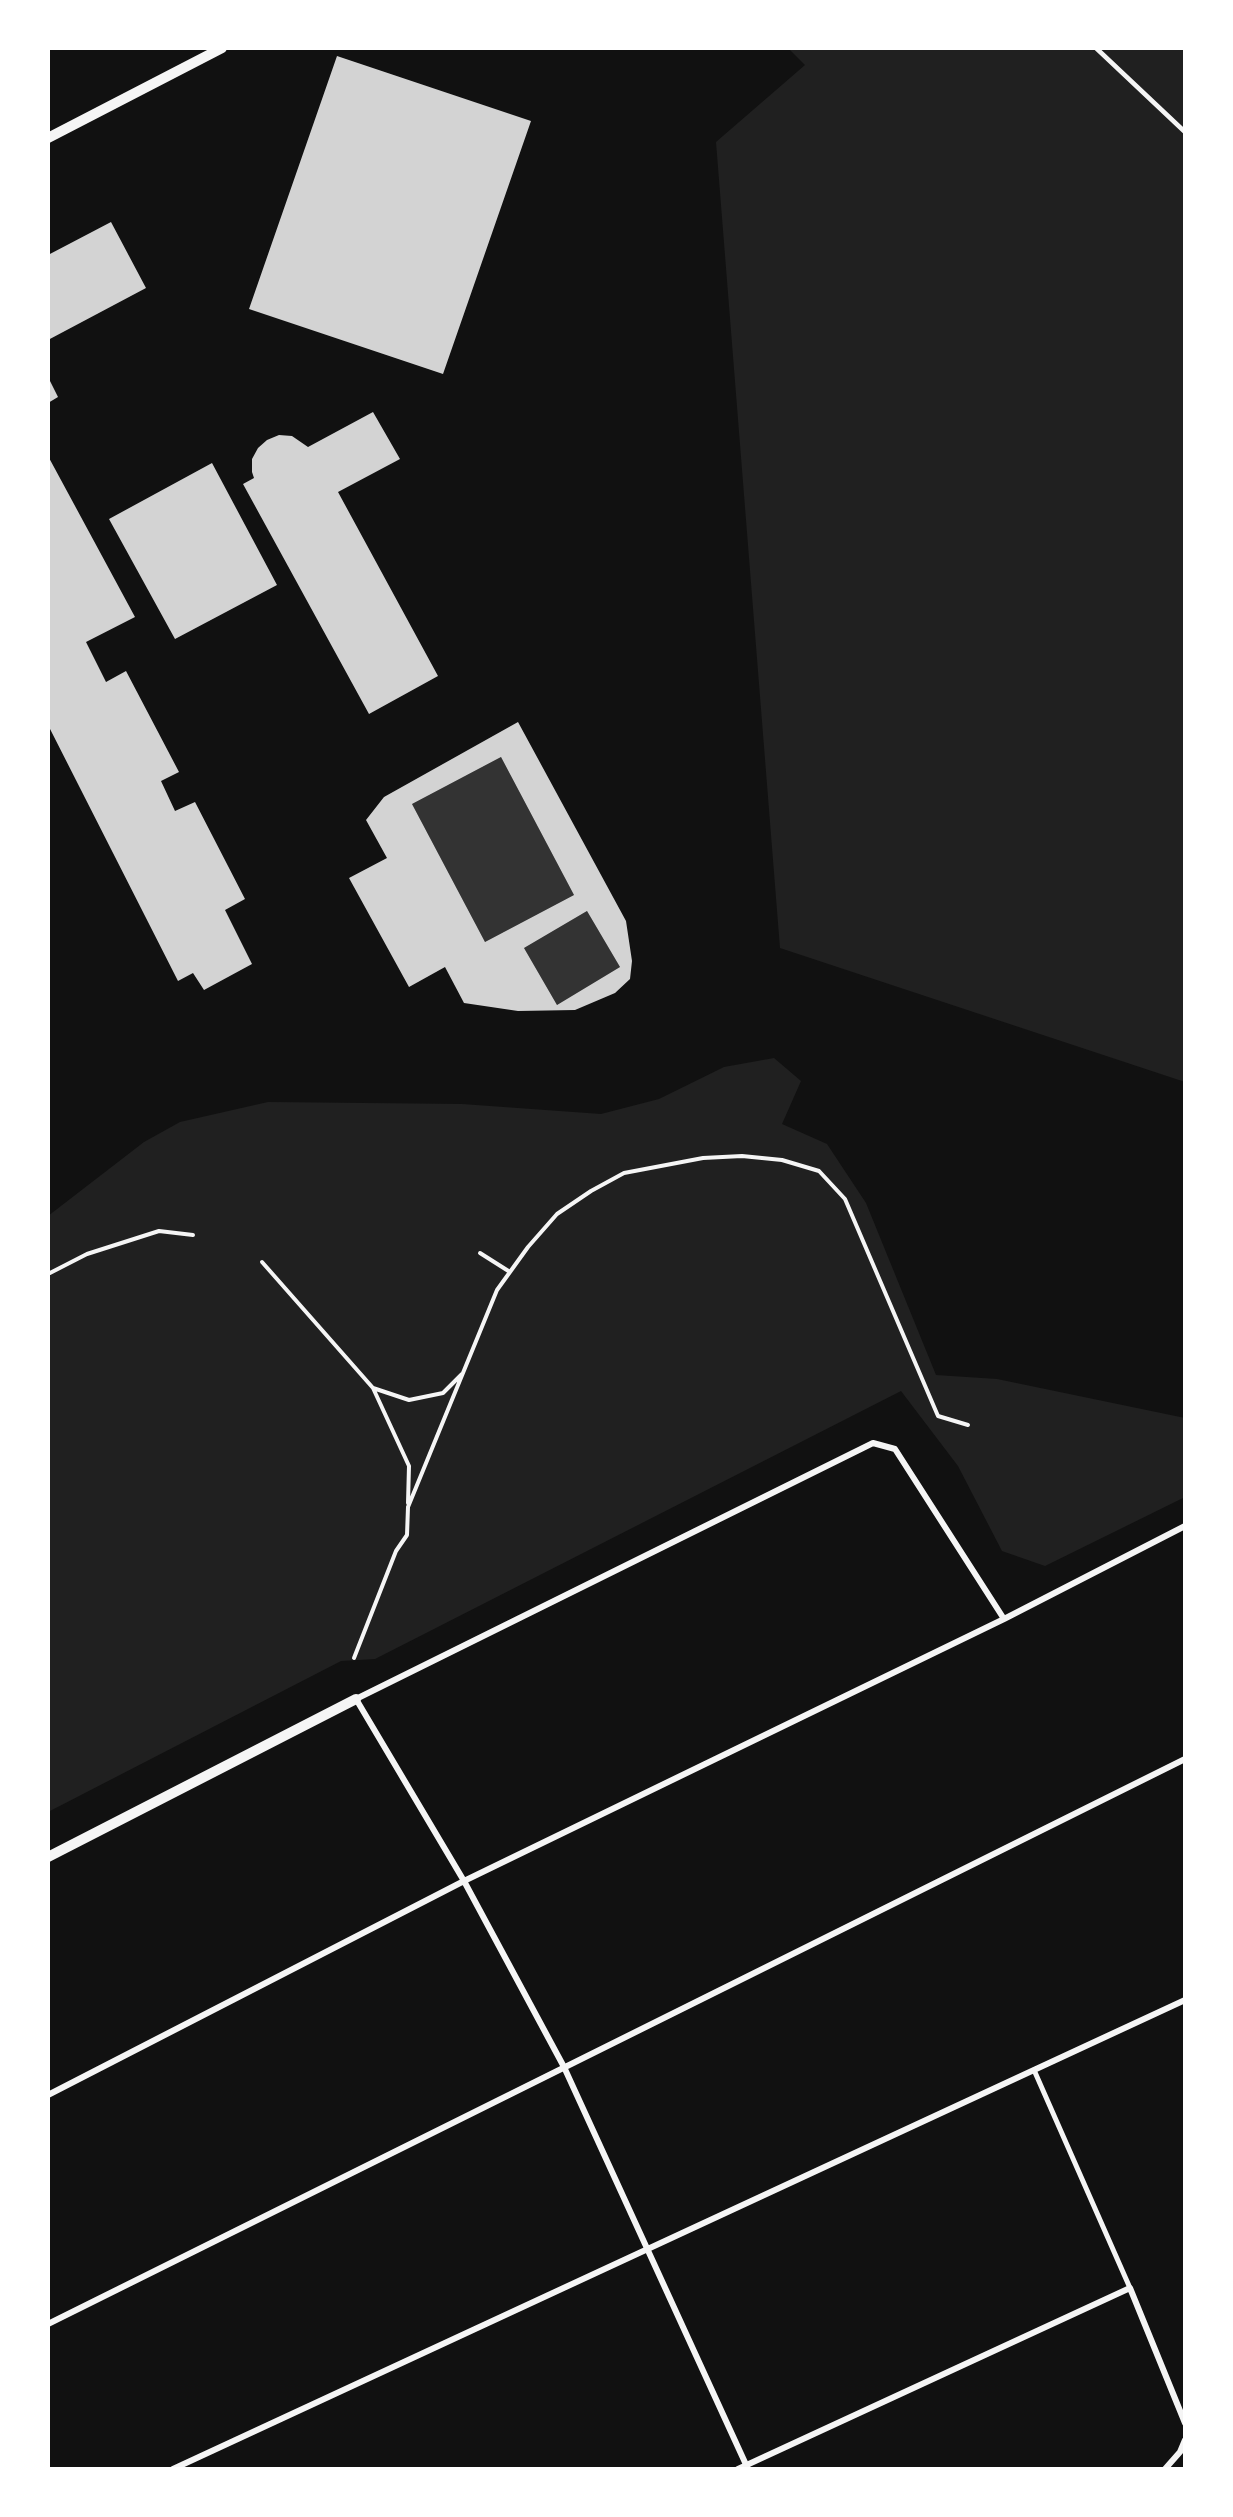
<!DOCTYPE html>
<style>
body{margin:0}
#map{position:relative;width:1233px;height:2517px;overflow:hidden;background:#111;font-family:"Zilla Slab",serif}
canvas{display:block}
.frame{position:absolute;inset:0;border:50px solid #fff;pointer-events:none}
</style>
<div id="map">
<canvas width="1233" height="2517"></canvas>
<div class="frame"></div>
</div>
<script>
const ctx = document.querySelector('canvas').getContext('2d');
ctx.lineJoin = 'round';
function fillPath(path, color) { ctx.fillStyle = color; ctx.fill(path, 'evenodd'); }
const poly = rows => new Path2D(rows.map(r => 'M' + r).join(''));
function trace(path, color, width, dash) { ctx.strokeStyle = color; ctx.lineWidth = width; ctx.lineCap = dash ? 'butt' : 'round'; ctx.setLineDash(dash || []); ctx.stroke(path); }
fillPath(poly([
 [788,48,1185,48,1185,1082,780,948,716,142,805,65],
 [774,1058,801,1081,782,1124,827,1144,866,1203,936,1375,997,1379,1185,1418,1185,1497,1045,1566,1002,1551,958,1466,901,1391,375,1659,341,1661,48,1812,48,1216,144,1142,180,1122,268,1102,462,1104,601,1114,659,1099,724,1067]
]), '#202020');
fillPath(poly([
 [501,757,574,895,485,942,412,804],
 [587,911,620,967,557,1005,524,948]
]), '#333');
fillPath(poly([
 [337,56,531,121,443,374,249,309],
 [111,222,146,288,48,340,48,255],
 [48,377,58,397,48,403],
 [373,412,400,459,338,492,438,676,369,714,243,484,254,478,252,472,252,459,258,448,267,440,279,435,292,436,308,447],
 [48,456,135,617,86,642,106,682,126,671,179,772,161,781,175,811,195,802,245,899,225,910,252,964,204,990,193,973,178,981,48,725],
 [212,463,277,585,175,639,109,519],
 [518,722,626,921,632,961,630,979,615,993,575,1010,518,1011,464,1003,445,967,409,987,349,878,387,858,366,820,384,797],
 [501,757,574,895,485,942,412,804],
 [587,911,620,967,557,1005,524,948]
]), '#d3d3d3');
trace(poly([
 [480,1253,510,1272],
 [262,1262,373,1388,409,1466,408,1503],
 [48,1274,87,1254,159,1231,193,1235],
 [373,1388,409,1400,443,1393,462,1374],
 [354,1658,396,1551,407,1535,408,1507,497,1290,528,1247,557,1214,591,1191,624,1173,703,1158,742,1156,782,1160,819,1171,845,1199,938,1416,968,1425]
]), '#f5f5f5', 4);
trace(poly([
 [1096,48,1185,132]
]), '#f5f5f5', 4.5);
trace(poly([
 [1034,2070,1130,2288]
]), '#f5f5f5', 5);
trace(poly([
 [48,2095,464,1881,1004,1619,1185,1526],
 [48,2324,1185,1759],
 [173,2469,1185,2000],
 [738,2469,1130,2288,1185,2423],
 [748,2469,564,2067,464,1881,356,1699,873,1443,895,1449,1004,1619],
 [1165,2469,1180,2452,1185,2440]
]), '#f5f5f5', 6);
trace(poly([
 [48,138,222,48],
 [48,1857,356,1699]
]), '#f5f5f5', 10);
</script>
